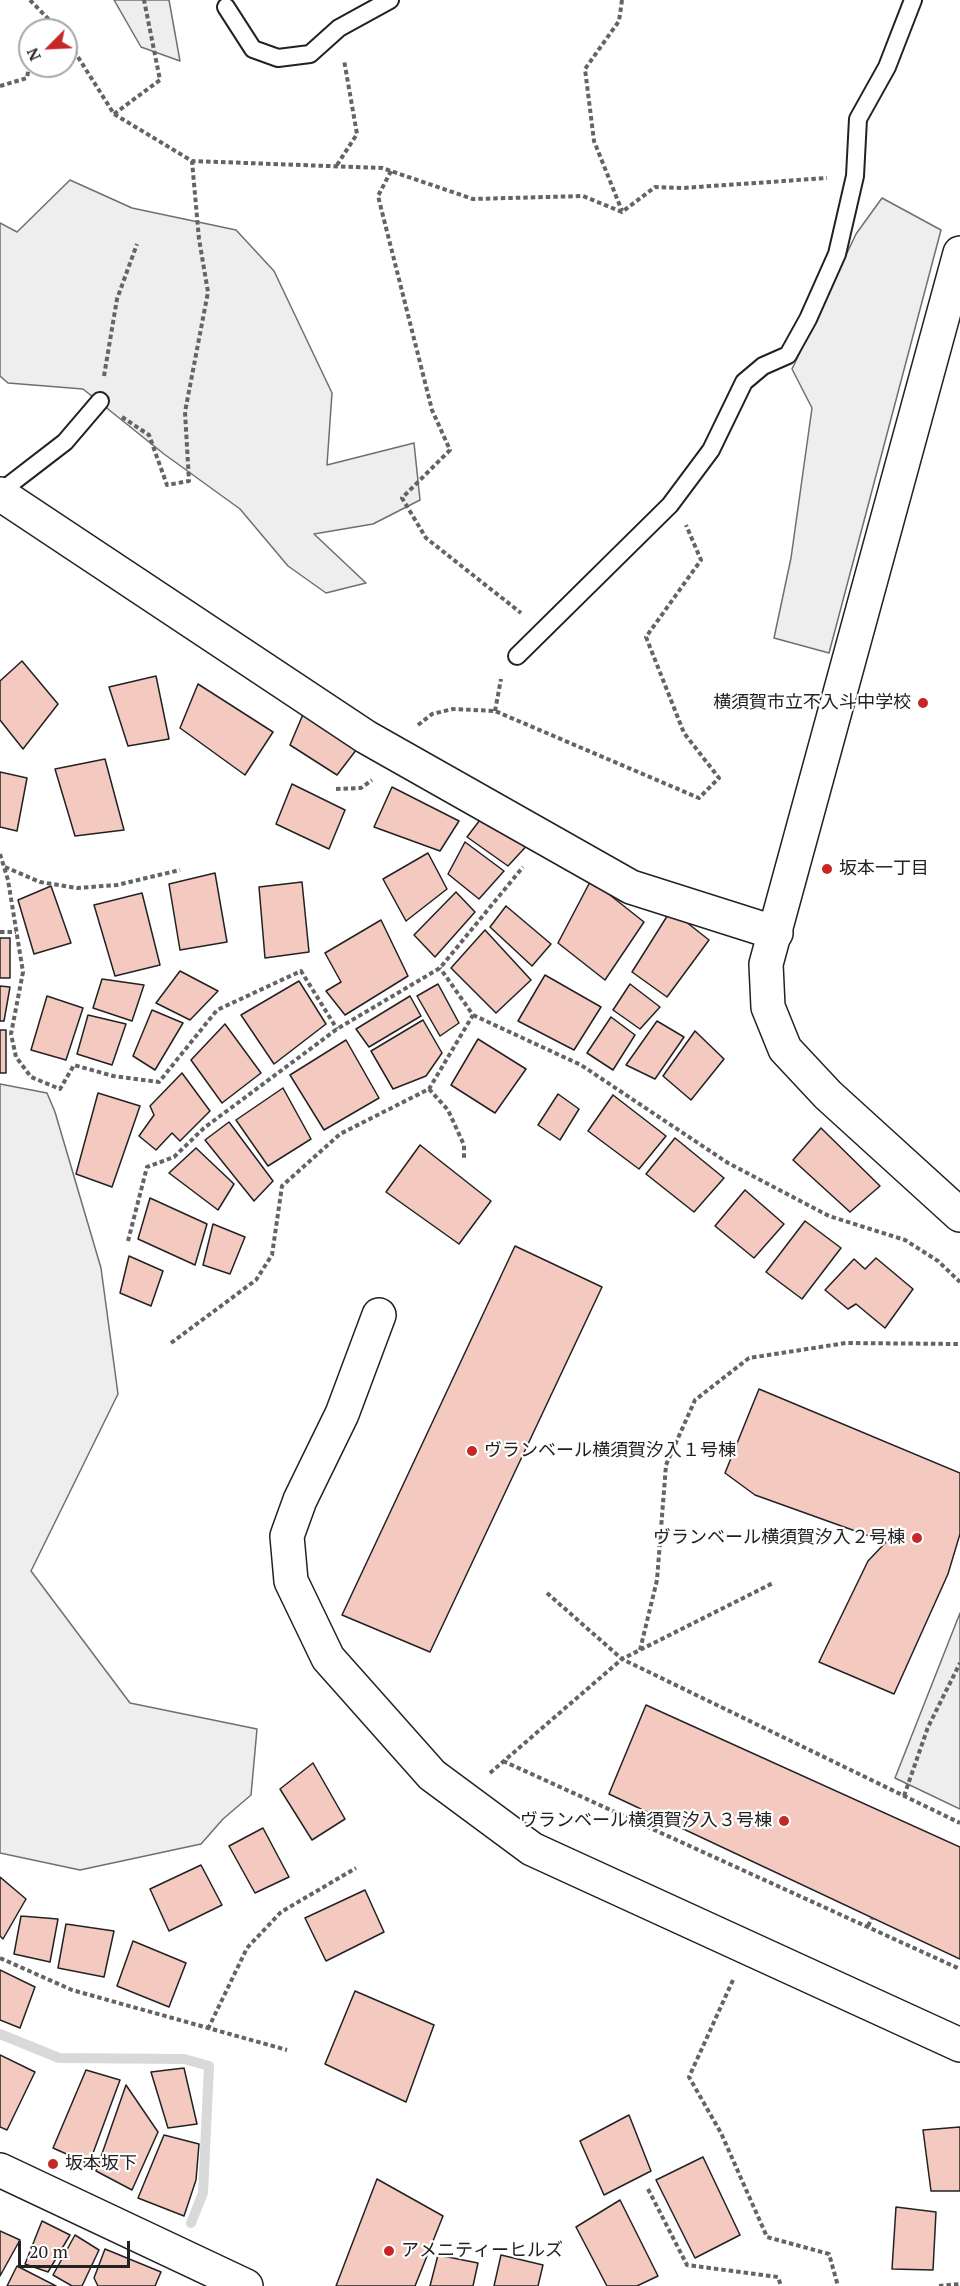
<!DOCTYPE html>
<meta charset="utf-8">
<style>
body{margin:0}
#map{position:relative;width:960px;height:2286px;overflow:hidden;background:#fff;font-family:"PT Serif",serif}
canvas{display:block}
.north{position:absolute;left:18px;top:18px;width:60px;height:60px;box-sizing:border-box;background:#fff;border:2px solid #a7a7a7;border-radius:50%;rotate:246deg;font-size:16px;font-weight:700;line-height:24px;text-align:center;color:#222}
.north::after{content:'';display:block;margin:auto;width:21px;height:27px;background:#c62828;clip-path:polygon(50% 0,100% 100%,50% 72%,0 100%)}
.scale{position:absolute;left:18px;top:2241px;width:112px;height:27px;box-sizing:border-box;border:3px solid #222;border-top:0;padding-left:8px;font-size:18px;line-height:21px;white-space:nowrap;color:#222;-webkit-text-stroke:4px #fff;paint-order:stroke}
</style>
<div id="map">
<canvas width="960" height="2286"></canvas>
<div class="north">N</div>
<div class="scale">20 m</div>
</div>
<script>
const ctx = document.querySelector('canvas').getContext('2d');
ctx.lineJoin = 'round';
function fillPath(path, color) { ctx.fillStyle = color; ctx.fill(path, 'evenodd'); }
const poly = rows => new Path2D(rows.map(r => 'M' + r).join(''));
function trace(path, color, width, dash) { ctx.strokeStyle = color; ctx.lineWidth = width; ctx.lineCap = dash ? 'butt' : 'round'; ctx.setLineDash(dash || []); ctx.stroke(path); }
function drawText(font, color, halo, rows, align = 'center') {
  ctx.font = font + ' "PT Serif","Noto Sans JP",serif'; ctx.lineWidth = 4.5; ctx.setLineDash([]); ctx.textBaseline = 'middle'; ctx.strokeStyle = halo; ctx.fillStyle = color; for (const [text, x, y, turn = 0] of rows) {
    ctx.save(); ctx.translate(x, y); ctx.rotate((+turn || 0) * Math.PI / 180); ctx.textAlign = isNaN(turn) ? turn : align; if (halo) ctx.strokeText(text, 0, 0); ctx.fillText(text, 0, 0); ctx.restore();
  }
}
const green = poly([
 [114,0,169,0,180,61,141,47,114,0],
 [70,180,132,208,236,230,274,271,332,393,327,465,414,443,420,500,373,524,314,534,366,583,326,593,288,566,240,509,164,454,83,389,8,383,0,376,0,223,17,232,70,180],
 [882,198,941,230,829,653,774,638,791,558,812,408,792,369,856,234,882,198],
 [0,1084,47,1093,55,1112,101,1268,118,1394,31,1571,130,1703,257,1729,251,1795,223,1819,201,1844,80,1870,0,1853,0,1084],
 [960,1613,960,1809,895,1778,960,1613]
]);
fillPath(green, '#eee');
trace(green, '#6f6f6f', 1.5);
trace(poly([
 [0,2034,59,2058,184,2059,209,2066,203,2193,191,2223]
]), '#d9d9d9', 10);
const building = poly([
 [22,661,58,704,23,749,0,720,0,681,22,661],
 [156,676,169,739,128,746,109,687,156,676],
 [198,684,273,732,245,775,180,728,198,684],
 [304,712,360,745,337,775,290,745,304,712],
 [105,759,124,830,75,836,55,769,105,759],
 [0,772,27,778,17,831,0,827,0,772],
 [292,784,345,810,329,849,276,824,292,784],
 [392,787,459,821,440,851,374,827,392,787],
 [486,812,532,840,508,866,467,837,486,812],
 [465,842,504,871,479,899,448,874,465,842],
 [428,853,447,889,406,921,383,879,428,853],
 [215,873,227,942,180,950,169,884,215,873],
 [591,880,644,922,605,980,558,943,591,880],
 [302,882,309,952,265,958,259,887,302,882],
 [51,886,71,943,34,954,18,900,51,886],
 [456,892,475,912,435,957,414,935,456,892],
 [142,893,160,965,115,976,94,905,142,893],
 [506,906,551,944,532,966,490,927,506,906],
 [671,910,709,940,667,997,632,972,671,910],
 [381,920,408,976,345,1015,326,991,341,982,325,953,381,920],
 [485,930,531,980,496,1013,451,968,485,930],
 [0,938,10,938,10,978,0,978,0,938],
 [180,971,218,991,190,1020,156,1003,180,971],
 [545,975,601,1007,574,1050,518,1021,545,975],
 [102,979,144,985,132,1021,93,1008,102,979],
 [299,981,326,1024,274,1064,241,1015,299,981],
 [438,984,459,1023,440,1036,417,996,438,984],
 [630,984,660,1007,640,1029,613,1010,630,984],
 [0,986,10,987,4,1021,0,1021,0,986],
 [47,996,83,1008,66,1060,31,1050,47,996],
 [410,996,421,1016,369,1047,356,1029,410,996],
 [152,1010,183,1023,155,1070,133,1056,152,1010],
 [88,1015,126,1024,112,1065,77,1054,88,1015],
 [611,1017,635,1035,613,1070,587,1053,611,1017],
 [423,1020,442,1053,426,1076,393,1089,371,1051,423,1020],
 [657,1021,684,1037,655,1079,626,1065,657,1021],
 [225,1024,261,1073,222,1103,191,1060,225,1024],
 [0,1030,6,1030,6,1073,0,1073,0,1030],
 [695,1031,724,1059,691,1100,663,1076,695,1031],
 [478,1039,526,1069,495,1113,451,1085,478,1039],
 [346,1040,379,1098,324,1130,290,1075,346,1040],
 [182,1073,210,1111,180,1141,172,1133,156,1150,139,1136,154,1115,150,1106,182,1073],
 [283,1088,311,1139,268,1166,236,1120,283,1088],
 [98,1093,140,1106,112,1187,76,1174,98,1093],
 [558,1094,579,1109,560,1140,538,1125,558,1094],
 [613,1095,666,1136,639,1169,588,1131,613,1095],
 [229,1122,273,1181,254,1201,205,1140,229,1122],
 [821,1128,880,1186,850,1212,793,1160,821,1128],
 [675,1138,724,1178,694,1212,646,1174,675,1138],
 [420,1145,491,1201,459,1244,386,1192,420,1145],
 [196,1148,234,1184,218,1210,169,1173,196,1148],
 [745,1190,784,1224,754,1258,715,1226,745,1190],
 [150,1198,207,1224,195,1265,138,1239,150,1198],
 [805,1221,841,1248,802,1299,766,1272,805,1221],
 [213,1224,245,1237,230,1274,203,1265,213,1224],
 [515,1246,602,1287,430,1652,342,1615,515,1246],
 [129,1256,163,1271,151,1306,120,1293,129,1256],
 [876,1258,913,1289,885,1328,856,1304,848,1309,825,1290,854,1259,865,1269,876,1258],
 [759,1389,960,1473,960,1534,948,1574,894,1694,819,1662,868,1561,886,1542,755,1495,725,1473,759,1389],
 [646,1705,960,1847,960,1959,609,1794,646,1705],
 [313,1763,345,1819,312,1840,280,1789,313,1763],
 [263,1828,289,1877,255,1893,229,1846,263,1828],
 [201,1865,222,1905,169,1931,150,1889,201,1865],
 [0,1877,26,1899,3,1939,0,1936,0,1877],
 [365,1890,384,1932,326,1961,305,1918,365,1890],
 [21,1916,58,1919,50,1962,14,1954,21,1916],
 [66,1924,114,1931,104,1977,58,1968,66,1924],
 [133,1941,186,1963,169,2007,117,1986,133,1941],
 [0,1970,35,1987,20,2028,0,2020,0,1970],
 [355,1991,434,2025,406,2102,325,2064,355,1991],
 [0,2055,35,2072,7,2130,0,2127,0,2055],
 [184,2068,197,2124,168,2128,151,2072,184,2068],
 [86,2070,120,2080,89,2164,53,2148,86,2070],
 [126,2085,158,2132,132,2190,96,2171,126,2085],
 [629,2115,651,2171,604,2195,580,2141,629,2115],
 [960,2127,960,2191,931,2191,923,2130,960,2127],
 [164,2135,199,2144,196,2180,184,2216,138,2198,164,2135],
 [703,2157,740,2235,695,2258,656,2180,703,2157],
 [377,2179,443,2216,415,2286,336,2286,377,2179],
 [620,2200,658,2276,637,2286,607,2286,576,2227,620,2200],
 [896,2207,936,2212,933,2270,892,2269,896,2207],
 [42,2221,70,2235,48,2272,25,2264,42,2221],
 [0,2231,20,2240,0,2276,0,2231],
 [75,2235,99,2250,82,2286,72,2286,53,2275,75,2235],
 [105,2249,161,2272,155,2286,98,2286,94,2278,105,2249],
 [438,2255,478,2263,473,2286,430,2286,438,2255],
 [501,2255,543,2265,538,2286,494,2286,501,2255],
 [17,2266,56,2286,7,2286,17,2266]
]);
fillPath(building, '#f3c9c0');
trace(building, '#222', 1.5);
const service = poly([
 [226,7,253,49,278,58,310,54,339,28,390,0],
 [0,492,65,442,100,401],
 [517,656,670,505,711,450,744,382,763,366,788,355,808,319,837,254,855,176,858,119,887,67,913,0]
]);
const minor = poly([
 [0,494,366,737,631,887,776,933],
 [379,1315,342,1414,300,1500,287,1536,291,1581,328,1658,432,1775,532,1849,960,2045]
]);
const tertiary = poly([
 [960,253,766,964,768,1007,785,1049,828,1095,960,1215],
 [0,2170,246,2286]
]);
trace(service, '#222', 20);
trace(minor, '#222', 36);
trace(tertiary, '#222', 36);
trace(poly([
 [30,0,59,30],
 [622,0,619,21,585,69,594,141,622,211],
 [66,38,114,114,192,161,382,168,473,199,583,196,622,212,655,187,683,188,827,178],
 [0,86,27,78,30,60],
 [114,114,160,80,144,0],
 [337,165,357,134,344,60],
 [391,171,378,196,432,410,450,450,402,498,426,538,521,613],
 [104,376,117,299,137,244],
 [122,417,149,435,167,485,189,481,185,412,208,292,199,239,192,161],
 [495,711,501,679],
 [418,725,432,714,453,709,495,711,699,798,719,778,684,733,646,637,701,560,686,525],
 [336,789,361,788,372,780],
 [0,854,8,880,23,972,11,1034,16,1057,31,1077,60,1089,74,1065,113,1076,159,1082,217,1010,301,971,337,1029],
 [5,867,40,882,77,888,117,885,180,870],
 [0,932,16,932],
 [473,1015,581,1065,728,1163,829,1216,905,1240,938,1261,960,1282],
 [429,1089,448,1110,464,1145,464,1158],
 [128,1241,147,1167,174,1157,204,1128,337,1029,440,968,523,867],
 [171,1343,256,1280,272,1255,282,1186,340,1134,429,1089,473,1015,440,968],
 [547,1593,622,1659,960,1823],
 [640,1650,657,1580,666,1465,695,1400,749,1358,846,1343,960,1344],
 [503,1761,960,1969],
 [490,1773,622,1659,773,1583],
 [904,1796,928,1727,960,1663],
 [868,1926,872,1918],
 [0,1958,72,1990,287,2050],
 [733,1980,689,2077,721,2133,767,2237,829,2254,838,2286],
 [208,2029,247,1948,281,1912,356,1868],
 [648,2189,687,2265,778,2277,781,2286],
 [939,2286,960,2284]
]), '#646464', 4, [4.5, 3]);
trace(service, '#fff', 16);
trace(minor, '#fff', 33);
trace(tertiary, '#fff', 33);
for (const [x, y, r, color] of [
 [923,703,6,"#c62828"],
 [827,869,6,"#c62828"],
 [472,1451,6,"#c62828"],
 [917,1538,6,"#c62828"],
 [784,1821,6,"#c62828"],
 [53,2164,6,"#c62828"],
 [389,2251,6,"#c62828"]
]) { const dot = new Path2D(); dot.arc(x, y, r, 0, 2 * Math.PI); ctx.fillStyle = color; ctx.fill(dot); trace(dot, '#fff', 2); }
drawText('18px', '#222', '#fff', [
 ["横須賀市立不入斗中学校",911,703,"right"],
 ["坂本一丁目",839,869],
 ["ヴランベール横須賀汐入１号棟",484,1451],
 ["ヴランベール横須賀汐入２号棟",905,1538,"right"],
 ["ヴランベール横須賀汐入３号棟",772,1821,"right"],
 ["坂本坂下",65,2164],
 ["アメニティーヒルズ",401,2251]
], 'left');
</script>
